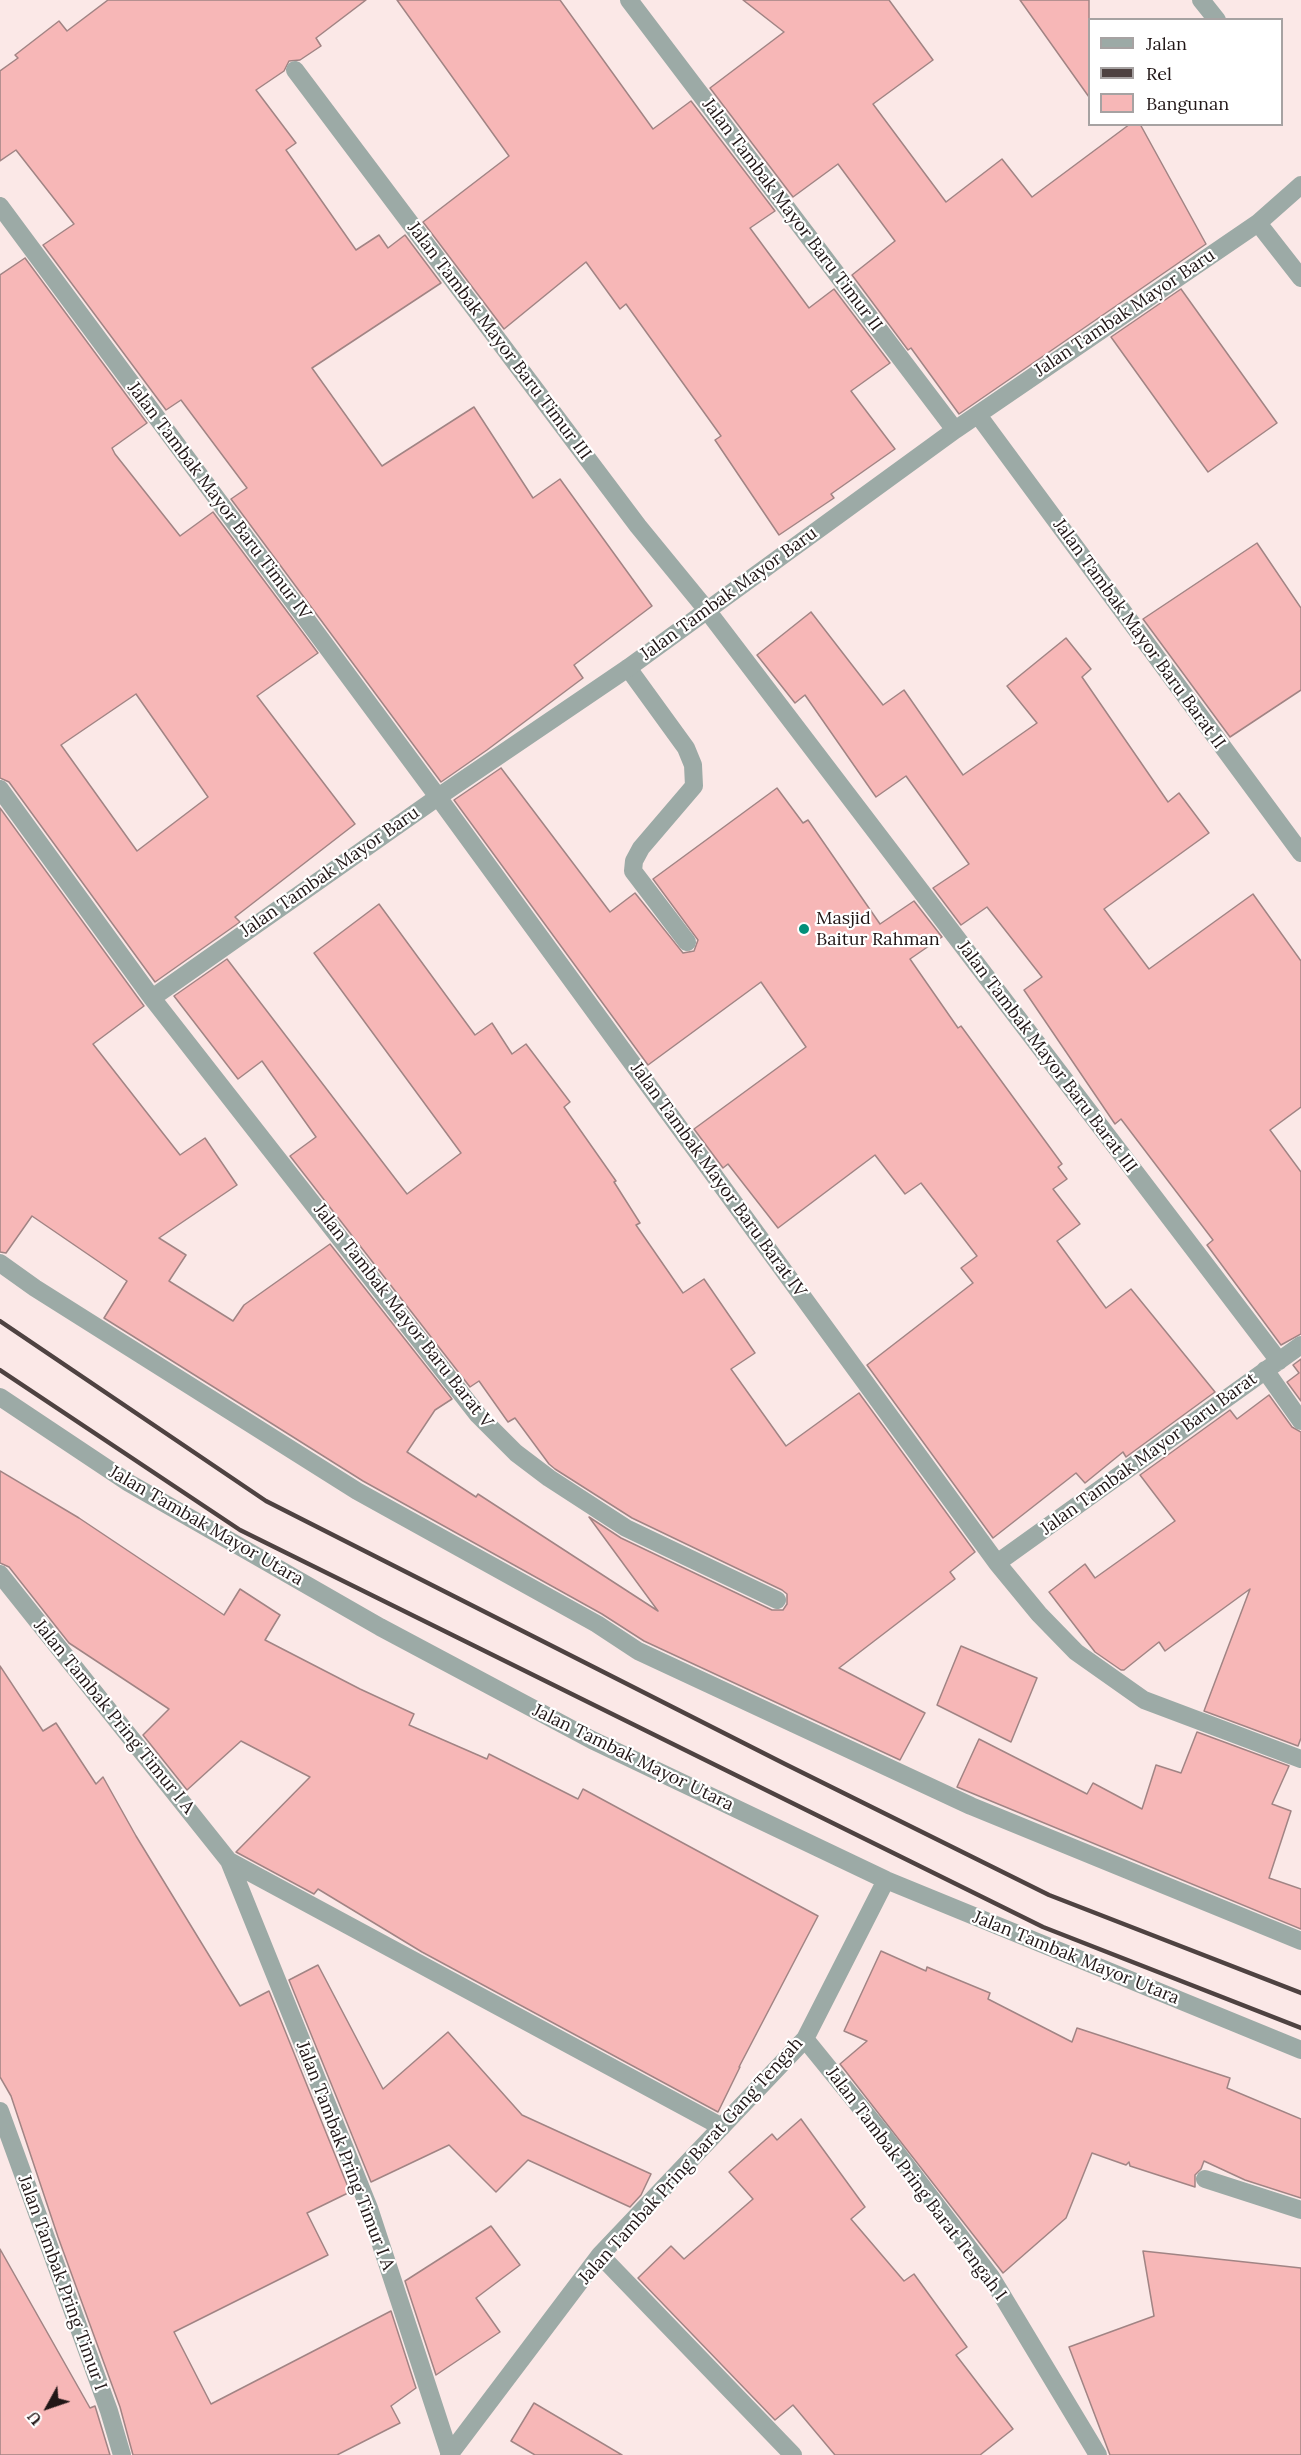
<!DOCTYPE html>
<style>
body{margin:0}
#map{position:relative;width:1301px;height:2455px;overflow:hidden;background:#fbe8e7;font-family:Lora,serif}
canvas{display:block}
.legend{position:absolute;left:1088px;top:18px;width:195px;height:108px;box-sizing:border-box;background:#fff;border:2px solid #a6a2a2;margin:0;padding:8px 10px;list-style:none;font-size:18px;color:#211616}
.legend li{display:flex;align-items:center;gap:12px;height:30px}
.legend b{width:30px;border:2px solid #a6a2a2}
.north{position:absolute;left:18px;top:2377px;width:60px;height:60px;-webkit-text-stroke:4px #fff;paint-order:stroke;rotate:230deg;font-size:16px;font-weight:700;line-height:24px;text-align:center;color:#211616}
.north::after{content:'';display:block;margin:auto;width:21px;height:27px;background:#211616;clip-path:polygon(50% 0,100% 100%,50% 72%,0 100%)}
</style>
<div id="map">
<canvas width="1301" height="2455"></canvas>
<ul class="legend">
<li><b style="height:8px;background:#9caaa6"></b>Jalan</li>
<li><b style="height:8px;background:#4e4241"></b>Rel</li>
<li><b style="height:16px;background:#f7b7b7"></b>Bangunan</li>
</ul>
<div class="north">U</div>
</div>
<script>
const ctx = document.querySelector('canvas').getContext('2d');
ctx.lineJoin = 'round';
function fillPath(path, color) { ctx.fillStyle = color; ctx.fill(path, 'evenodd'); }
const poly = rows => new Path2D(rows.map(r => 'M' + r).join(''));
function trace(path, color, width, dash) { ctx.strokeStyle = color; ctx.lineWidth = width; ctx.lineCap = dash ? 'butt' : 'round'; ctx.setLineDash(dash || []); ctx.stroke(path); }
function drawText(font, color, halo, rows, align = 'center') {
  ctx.font = font + ' Lora,serif'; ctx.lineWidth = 4.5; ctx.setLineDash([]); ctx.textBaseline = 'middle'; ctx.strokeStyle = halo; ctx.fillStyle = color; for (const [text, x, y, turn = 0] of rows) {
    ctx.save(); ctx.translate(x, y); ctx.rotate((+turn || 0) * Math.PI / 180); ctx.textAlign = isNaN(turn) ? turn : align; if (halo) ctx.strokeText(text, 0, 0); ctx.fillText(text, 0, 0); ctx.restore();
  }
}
const building = poly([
 [108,0,366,0,316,38,321,46,300,60,289,61,284,71,256,90,296,143,286,150,356,250,379,235,388,248,405,235,441,283,312,368,382,466,474,407,533,498,560,479,652,606,574,665,583,678,487,750,441,782,231,499,247,488,181,400,166,410,43,245,74,224,16,150,0,161,0,71,18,58,15,55,59,21,67,31,108,0],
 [397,0,560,0,653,129,691,101,775,211,750,228,809,308,834,289,890,363,851,391,895,449,831,494,834,498,779,535,715,440,721,436,626,304,620,309,586,262,504,329,423,222,509,156,397,0],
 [743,0,889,0,933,60,873,104,946,202,1002,159,1032,197,1130,124,1140,124,1206,244,959,414,911,348,908,350,852,275,895,241,838,164,793,197,710,88,784,32,743,0],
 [1020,0,1089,0,1089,97,1020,0],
 [25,258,147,423,112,448,115,454,180,536,213,512,318,653,257,696,355,824,235,917,240,922,155,982,9,782,0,778,0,275,25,258],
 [136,694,208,797,137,851,61,745,136,694],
 [1181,289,1277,423,1208,472,1111,337,1181,289],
 [1257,543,1301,608,1301,690,1230,737,1143,619,1257,543],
 [811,612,883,705,904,690,963,775,1037,723,1007,686,1066,638,1091,669,1082,677,1168,802,1179,793,1209,833,1104,909,1149,969,1253,894,1301,961,1301,1107,1270,1130,1301,1172,1301,1334,1281,1345,1207,1245,1213,1240,1121,1119,1115,1124,1024,990,1042,977,987,907,961,925,933,888,969,864,906,776,876,797,805,695,795,703,757,655,811,612],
 [501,768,610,912,635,893,683,953,694,951,698,940,653,879,777,788,803,823,808,820,880,924,914,901,942,937,910,959,958,1028,961,1026,1062,1164,1058,1167,1067,1179,1053,1189,1080,1224,1057,1241,1106,1308,1131,1289,1215,1392,1126,1457,1123,1452,1085,1483,1076,1473,993,1538,867,1365,973,1283,961,1268,977,1256,921,1183,905,1194,875,1155,778,1228,728,1164,723,1168,694,1129,806,1047,761,982,648,1065,454,800,501,768],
 [0,808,144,1006,93,1044,180,1155,205,1138,237,1185,159,1238,186,1255,169,1281,233,1321,244,1305,330,1244,452,1399,435,1410,407,1452,476,1497,478,1494,658,1611,589,1517,621,1538,772,1610,783,1610,787,1604,787,1594,782,1590,632,1518,555,1469,549,1464,515,1418,508,1422,479,1381,470,1387,290,1156,316,1137,262,1061,238,1079,174,996,227,959,407,1194,461,1153,314,953,379,904,475,1035,492,1023,512,1054,526,1044,570,1102,564,1107,616,1181,614,1182,640,1223,636,1225,683,1293,704,1279,755,1353,731,1369,786,1446,859,1393,975,1552,950,1572,955,1579,839,1668,925,1713,900,1760,644,1641,602,1614,363,1481,104,1318,127,1281,32,1216,6,1253,0,1252,0,808],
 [1301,1359,1301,1401,1287,1382,1299,1373,1293,1365,1301,1359],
 [1269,1395,1292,1427,1301,1432,1301,1738,1298,1746,1204,1711,1250,1589,1165,1651,1159,1642,1124,1670,1121,1670,1095,1652,1049,1592,1085,1564,1095,1578,1175,1521,1140,1475,1230,1410,1237,1419,1269,1395],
 [0,1471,79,1518,224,1615,240,1589,280,1615,265,1640,360,1689,414,1714,409,1725,487,1759,489,1754,578,1799,583,1789,818,1916,739,2067,740,2067,718,2112,422,1952,318,1889,314,1894,236,1852,310,1777,241,1741,187,1790,143,1735,169,1709,69,1643,9,1567,0,1563,0,1471],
 [961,1646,1037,1678,1011,1742,937,1705,961,1646],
 [0,1666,43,1731,56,1723,96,1784,103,1777,136,1836,240,2006,269,1991,350,2192,307,2213,328,2255,174,2332,211,2404,391,2311,416,2388,391,2406,400,2423,337,2455,133,2455,120,2407,58,2237,11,2096,0,2077,0,1666],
 [1197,1732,1289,1766,1272,1804,1291,1811,1269,1878,1301,1889,1301,1929,957,1787,979,1739,1087,1794,1093,1783,1142,1809,1156,1765,1181,1773,1197,1732],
 [881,1951,926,1971,927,1967,990,1993,988,1999,1072,2042,1077,2028,1230,2078,1227,2088,1301,2119,1301,2198,1245,2180,1204,2161,1201,2169,1195,2175,1195,2187,1130,2166,1129,2162,1126,2165,1092,2153,1066,2218,1003,2273,840,2064,867,2041,844,2031,881,1951],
 [318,1965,383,2089,448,2032,522,2115,651,2174,641,2195,630,2207,528,2160,496,2192,449,2145,371,2182,289,1980,318,1965],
 [801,2119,865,2207,851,2219,904,2281,914,2274,967,2347,956,2355,1013,2429,980,2455,835,2455,793,2405,775,2420,638,2278,671,2246,684,2259,753,2199,729,2172,772,2134,777,2140,801,2119],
 [491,2226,520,2265,476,2298,500,2332,436,2375,405,2281,491,2226],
 [0,2249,90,2408,95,2406,110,2455,0,2455,0,2249],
 [1143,2251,1301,2268,1301,2455,1110,2455,1069,2347,1154,2316,1143,2251],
 [534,2403,622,2455,535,2455,511,2441,534,2403]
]);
fillPath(building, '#f7b7b7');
trace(building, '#a18484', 1.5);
trace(poly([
 [1201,0,1217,20],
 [628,668,686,748,693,765,694,786,641,848,634,861,633,871,687,942]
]), '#9caaa6', 18);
trace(poly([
 [629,0,955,430],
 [295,70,638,526,706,609,1279,1361],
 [0,206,438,797,997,1563,1039,1614,1076,1652,1144,1700,1301,1759],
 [1258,223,1301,278],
 [978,415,1301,853],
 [0,789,152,998,478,1415,516,1453,549,1478,626,1528,777,1600],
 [152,998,438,797,628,668,955,430,1258,223,1301,185],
 [0,1263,35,1288,357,1491,597,1624,638,1651,971,1806,1301,1941],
 [1265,1370,1301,1421],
 [0,1397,129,1483,380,1627,592,1740,886,1880,1301,2050],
 [997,1563,1301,1345],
 [0,1574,229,1861,369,2208,450,2455],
 [229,1861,722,2127],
 [805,2039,883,2135,991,2277,1098,2455],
 [0,2111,109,2411,122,2455],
 [1205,2179,1301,2210],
 [600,2255,793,2455],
 [449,2455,600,2255,805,2039,886,1880]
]), '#9caaa6', 18);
trace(poly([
 [0,1321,266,1501,785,1764,1049,1895,1301,1993],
 [0,1370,240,1530,1043,1927,1301,2028]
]), '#4e4241', 4.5);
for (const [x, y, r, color] of [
 [804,929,6,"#048f79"]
]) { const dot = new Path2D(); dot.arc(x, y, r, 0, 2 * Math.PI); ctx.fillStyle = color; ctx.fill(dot); trace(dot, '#fff', 2); }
drawText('18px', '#211616', '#fff', [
 ["Jalan Tambak Mayor Baru Timur II",792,215,53],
 ["Jalan Tambak Mayor Baru",1125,313,-34],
 ["Jalan Tambak Mayor Baru Timur III",499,341,53],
 ["Jalan Tambak Mayor Baru Timur IV",219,501,53],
 ["Jalan Tambak Mayor Baru",729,594,-36],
 ["Jalan Tambak Mayor Baru Barat II",1139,634,54],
 ["Jalan Tambak Mayor Baru",330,872,-35],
 ["Jalan Tambak Mayor Baru Barat III",1047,1057,53],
 ["Jalan Tambak Mayor Baru Barat IV",718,1180,54],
 ["Jalan Tambak Mayor Baru Barat V",403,1316,52],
 ["Jalan Tambak Mayor Baru Barat",1149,1454,-36],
 ["Jalan Tambak Mayor Utara",206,1526,30],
 ["Jalan Tambak Pring Timur I A",114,1717,51],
 ["Jalan Tambak Mayor Utara",633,1758,26],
 ["Jalan Tambak Mayor Utara",1076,1958,22],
 ["Jalan Tambak Pring Timur I A",345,2156,69],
 ["Jalan Tambak Pring Barat Gang Tengah",691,2161,-48],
 ["Jalan Tambak Pring Barat Tengah I",916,2184,53],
 ["Jalan Tambak Pring Timur I",62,2283,70]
]);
drawText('18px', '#211616', '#fff', [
 ["Masjid",816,919],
 ["Baitur Rahman",816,940]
], 'left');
</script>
